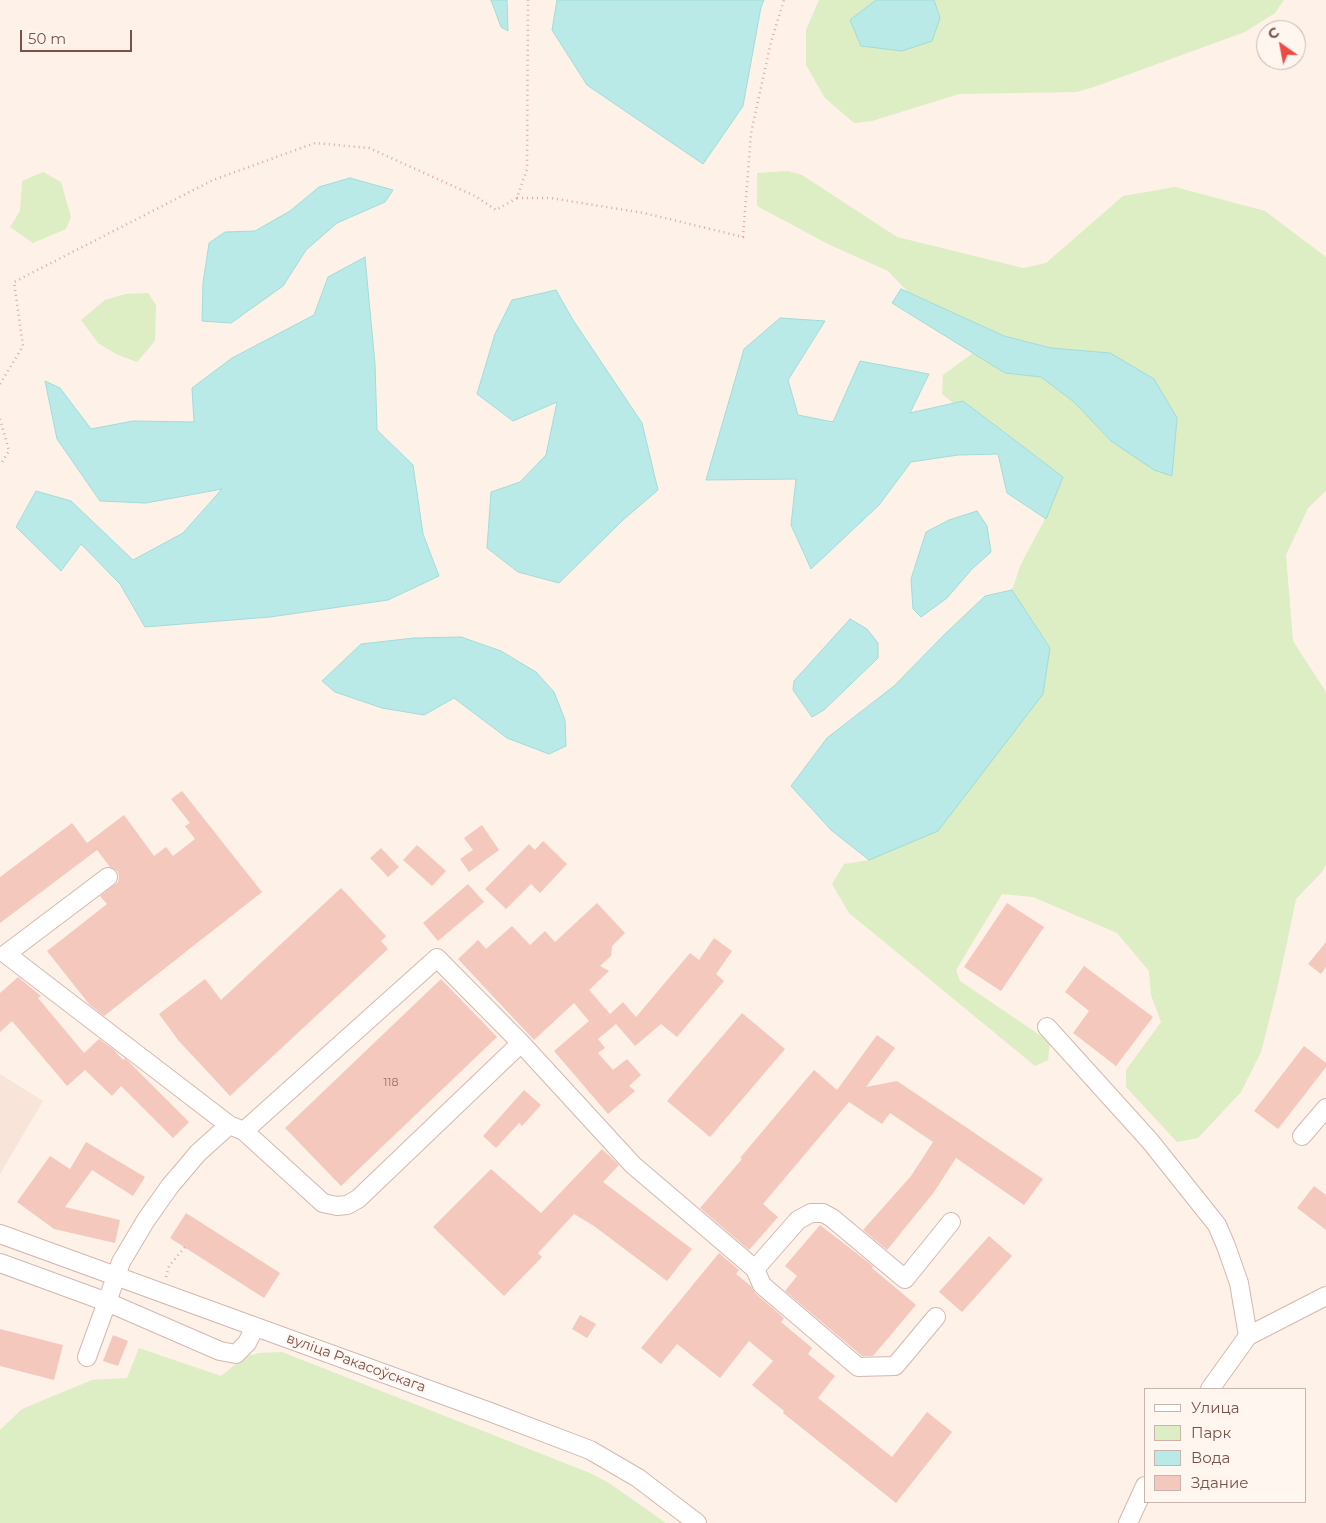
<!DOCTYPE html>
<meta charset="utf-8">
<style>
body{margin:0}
#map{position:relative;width:1326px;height:1523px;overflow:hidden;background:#fef1e8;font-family:Montserrat,sans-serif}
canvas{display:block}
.legend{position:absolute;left:1144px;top:1388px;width:162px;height:115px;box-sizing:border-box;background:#fff6f0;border:1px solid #cab4ad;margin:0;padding:6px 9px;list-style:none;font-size:15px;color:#7a5149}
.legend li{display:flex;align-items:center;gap:10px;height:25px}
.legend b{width:25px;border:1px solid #cab4ad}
.north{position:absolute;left:1256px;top:20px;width:50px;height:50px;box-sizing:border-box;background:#fff6f0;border:1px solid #cab4ad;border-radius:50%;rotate:327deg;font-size:14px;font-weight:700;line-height:20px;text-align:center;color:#7a5149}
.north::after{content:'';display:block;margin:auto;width:18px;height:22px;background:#ef4945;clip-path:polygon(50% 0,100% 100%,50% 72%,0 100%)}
.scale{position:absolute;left:20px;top:30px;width:112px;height:22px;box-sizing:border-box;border:2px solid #7a5149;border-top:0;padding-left:6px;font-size:15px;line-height:18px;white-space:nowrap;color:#7a5149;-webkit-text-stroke:4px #fff6f0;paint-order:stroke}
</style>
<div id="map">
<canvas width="1326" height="1523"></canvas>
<ul class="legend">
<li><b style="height:6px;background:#fff"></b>Улица</li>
<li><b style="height:14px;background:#ddedc4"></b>Парк</li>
<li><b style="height:14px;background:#baeae7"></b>Вода</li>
<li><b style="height:14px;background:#f5c8bd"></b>Здание</li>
</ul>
<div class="north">С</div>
<div class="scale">50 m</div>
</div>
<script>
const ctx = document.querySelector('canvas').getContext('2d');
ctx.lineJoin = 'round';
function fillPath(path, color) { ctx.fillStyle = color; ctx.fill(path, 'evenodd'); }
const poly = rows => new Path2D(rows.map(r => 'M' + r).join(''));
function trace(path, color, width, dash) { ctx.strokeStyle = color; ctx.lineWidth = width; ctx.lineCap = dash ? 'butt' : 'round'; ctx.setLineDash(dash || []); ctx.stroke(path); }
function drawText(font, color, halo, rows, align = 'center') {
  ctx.font = font + ' Montserrat,sans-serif'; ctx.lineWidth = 4.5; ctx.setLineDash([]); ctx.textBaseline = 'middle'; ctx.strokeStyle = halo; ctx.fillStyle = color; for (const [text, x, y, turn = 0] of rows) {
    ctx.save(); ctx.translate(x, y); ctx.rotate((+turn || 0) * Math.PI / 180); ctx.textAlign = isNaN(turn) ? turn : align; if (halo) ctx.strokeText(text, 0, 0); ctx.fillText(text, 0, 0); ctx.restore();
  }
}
fillPath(poly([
 [0,1074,43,1101,0,1174]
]), '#f8e4d8');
fillPath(poly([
 [819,0,876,0,850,20,940,18,934,0,1284,0,1275,13,1245,32,1094,87,1076,92,959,94,872,121,854,123,825,98,806,65,806,30],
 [788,171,802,175,897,237,1023,268,1046,263,1123,196,1175,187,1265,211,1326,257,1326,491,1308,508,1286,555,1293,641,1326,692,1326,865,1322,872,1296,899,1278,985,1261,1052,1241,1092,1198,1138,1177,1142,1126,1087,1126,1070,1161,1022,1151,995,1149,971,1117,933,1033,897,1002,894,956,970,960,981,1050,1042,1048,1060,1035,1066,849,913,832,884,844,864,869,860,1050,648,1012,590,1021,564,1045,519,1063,477,963,401,953,403,942,394,943,375,973,353,1005,373,1041,377,1074,402,1111,441,1171,476,1177,418,1110,353,1051,348,1004,336,909,293,888,271,828,244,757,206,757,173],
 [43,172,61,182,71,217,66,229,33,243,10,227,20,211,22,181],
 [148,293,156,305,155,341,137,362,118,355,98,343,81,320,105,300,126,294],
 [139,1348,221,1376,244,1357,259,1353,282,1352,590,1473,609,1483,666,1523,0,1523,0,1430,22,1409,92,1380,127,1378]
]), '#ddedc4');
const water = poly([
 [491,0,507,0,508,31,501,27,491,0],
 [557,0,764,0,761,7,743,106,703,164,587,85,552,30,557,0],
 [876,0,934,0,940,18,932,41,902,51,861,46,850,20,876,0],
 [350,178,393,190,385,202,337,223,306,250,283,286,231,323,202,321,203,283,209,243,225,232,255,231,290,211,319,187,350,178],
 [365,257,375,364,377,430,413,465,423,534,439,576,388,600,270,617,145,627,120,584,81,544,61,571,16,527,36,491,71,501,133,560,183,533,222,489,146,503,100,501,57,439,45,381,60,388,91,429,133,421,194,422,192,388,232,358,314,315,328,277,365,257],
 [901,289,1004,336,1051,348,1110,353,1154,379,1177,418,1172,476,1154,470,1111,441,1074,402,1041,377,1005,373,892,303,901,289],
 [556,290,573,320,642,423,658,490,623,520,559,583,518,572,487,548,491,492,520,482,546,455,557,402,513,421,477,394,495,334,512,300,556,290],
 [780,318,825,321,788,380,798,415,833,422,860,361,929,374,910,413,963,401,1063,477,1046,519,1007,493,998,454,958,455,911,462,879,505,811,569,791,525,796,479,706,480,744,349,780,318],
 [977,511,987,526,991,552,972,569,947,598,921,617,913,609,911,579,926,532,949,520,977,511],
 [1012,590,1050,648,1043,694,938,831,869,860,831,830,791,786,827,738,894,686,944,635,985,596,1012,590],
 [850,619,867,629,878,643,878,658,824,710,812,717,793,690,794,681,850,619],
 [461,637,501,651,536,672,554,692,565,720,566,746,549,754,507,738,454,698,424,715,382,708,335,692,322,681,361,644,414,638,461,637]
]);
fillPath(water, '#baeae7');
trace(water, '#9fdcd9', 1);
fillPath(poly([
 [182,791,262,892,104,1016,89,1004,47,951,107,904,100,896,118,882,119,876,117,871,110,867,97,850,0,923,0,877,72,823,87,843,124,815,154,856,166,847,173,856,195,839,185,826,190,823,171,799],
 [482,825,499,850,469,872,460,859,473,850,464,838],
 [543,841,567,864,540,893,531,884,506,909,485,889,529,844,535,850],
 [417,845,446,871,432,886,403,860],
 [381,848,399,867,388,877,370,858],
 [468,884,484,902,438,941,423,923],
 [341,888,386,936,381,941,388,949,230,1096,178,1040,159,1014,205,979,221,1000],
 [597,903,625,933,612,946,611,956,600,966,609,971,589,990,610,1014,623,1002,636,1017,690,953,699,960,714,938,732,951,716,974,724,981,677,1037,661,1024,635,1046,616,1024,598,1039,605,1048,598,1053,613,1070,627,1059,641,1075,629,1086,635,1091,608,1114,554,1051,589,1021,574,1003,534,1040,458,959,478,940,486,949,512,926,530,945,545,931,555,942],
 [1007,903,1044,927,1001,991,964,967],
 [1326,942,1326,967,1321,974,1308,964],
 [1084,966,1153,1017,1116,1066,1073,1033,1089,1011,1065,992],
 [18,977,41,996,38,998,84,1053,99,1039,114,1050,123,1060,125,1058,189,1122,173,1138,121,1086,112,1096,85,1070,67,1086,12,1021,0,1032,0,993],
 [441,979,497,1037,341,1186,285,1128],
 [742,1013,785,1049,710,1137,667,1101],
 [877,1035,895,1048,866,1087,897,1081,1043,1179,1024,1205,956,1158,934,1192,887,1250,863,1230,911,1176,933,1142,890,1113,882,1124,849,1102,763,1204,778,1217,749,1250,700,1208,742,1159,740,1158,814,1070,837,1090],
 [1304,1046,1326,1063,1326,1067,1278,1129,1254,1111],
 [524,1090,541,1105,522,1126,519,1123,496,1148,483,1136],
 [86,1142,145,1177,133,1196,92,1170,65,1207,120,1220,115,1243,54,1229,17,1202,50,1156,70,1169],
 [602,1149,619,1165,603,1182,692,1249,667,1281,594,1226,574,1214,538,1253,542,1257,504,1296,433,1227,491,1169,541,1213],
 [1314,1186,1326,1195,1326,1230,1297,1208],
 [186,1213,280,1273,264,1298,170,1238],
 [820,1225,873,1266,872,1268,916,1305,873,1356,862,1356,785,1291,797,1276,785,1266],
 [989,1236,1012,1256,962,1312,939,1292],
 [719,1253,739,1270,736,1274,751,1286,755,1293,784,1318,781,1322,812,1348,808,1354,835,1376,818,1398,892,1457,927,1412,952,1432,896,1503,783,1413,784,1411,752,1385,773,1361,749,1341,720,1378,677,1344,661,1364,641,1348],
 [580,1315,596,1324,587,1338,572,1329],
 [0,1329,63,1345,54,1380,0,1366],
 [113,1335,128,1341,118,1366,103,1361]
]), '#f5c8bd');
const minor = poly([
 [108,877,6,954,229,1125,198,1153,170,1186,146,1220,121,1262,107,1302,220,1351,236,1354,247,1343,255,1327],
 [1047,1027,1150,1141,1217,1225,1226,1246,1239,1283,1248,1336,1210,1389],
 [521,1043,633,1165,755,1269,762,1285,858,1367,895,1366,936,1317],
 [229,1125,244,1131,323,1203,337,1206,347,1205,358,1199,521,1043,437,958,244,1131],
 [1302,1136,1326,1108],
 [0,1234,490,1412,590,1450,638,1478,697,1523],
 [0,1263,107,1302,87,1357],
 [755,1269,798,1220,811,1213,823,1213,832,1218,905,1279,951,1222],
 [1248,1336,1326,1296],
 [1128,1523,1145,1486]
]);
trace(minor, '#d4b8af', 20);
trace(poly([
 [517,198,550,198,644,213,743,237,751,133,771,42,784,0],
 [0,384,23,346,14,282,213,180,315,143,369,148,475,196,496,210,517,198,527,169,528,0],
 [0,419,9,451,0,465],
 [166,1277,169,1266,185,1247]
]), '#dbaba0', 2.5, [1, 4]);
trace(minor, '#fff', 18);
drawText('11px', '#996f66', null, [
 ["118",391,1083]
]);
drawText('14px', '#7a5149', '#fff6f0', [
 ["вуліца Ракасоўскага",356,1363,20]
]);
</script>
